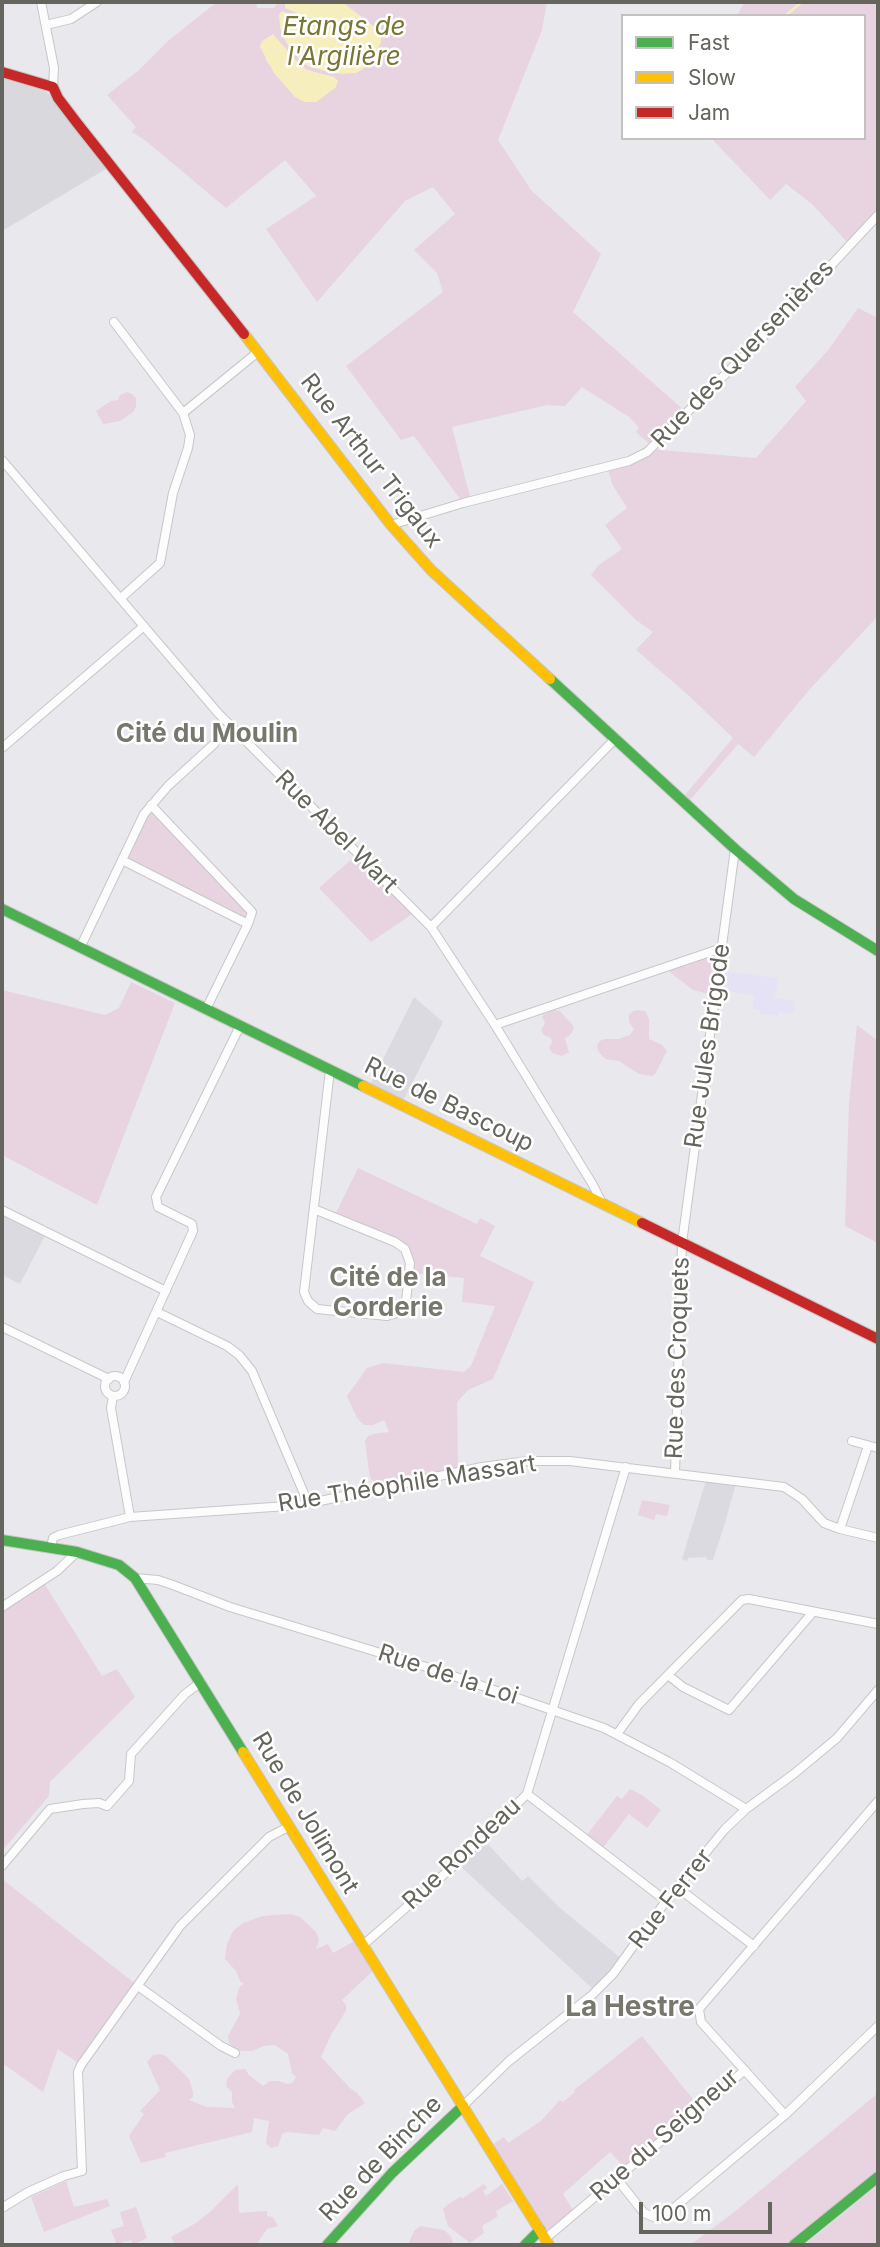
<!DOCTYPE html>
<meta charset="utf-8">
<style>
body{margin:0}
#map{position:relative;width:880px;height:2247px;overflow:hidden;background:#e9e8ed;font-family:Inter,sans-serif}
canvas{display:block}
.frame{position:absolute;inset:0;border:4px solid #65655d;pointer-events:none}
.legend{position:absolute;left:621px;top:14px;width:245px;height:126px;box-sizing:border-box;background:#fff;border:2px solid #c1c1be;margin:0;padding:9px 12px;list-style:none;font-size:21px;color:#65655d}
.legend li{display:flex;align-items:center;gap:14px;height:35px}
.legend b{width:35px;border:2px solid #c1c1be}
.scale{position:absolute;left:639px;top:2202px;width:133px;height:32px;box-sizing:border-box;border:4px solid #65655d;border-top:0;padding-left:9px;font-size:21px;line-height:24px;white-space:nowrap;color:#65655d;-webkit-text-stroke:5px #fff;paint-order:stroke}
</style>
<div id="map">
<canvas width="880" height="2247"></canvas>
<div class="frame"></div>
<ul class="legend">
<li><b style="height:9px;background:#4caf50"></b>Fast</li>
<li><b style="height:9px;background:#ffc107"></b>Slow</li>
<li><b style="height:9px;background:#c62828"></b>Jam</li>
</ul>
<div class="scale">100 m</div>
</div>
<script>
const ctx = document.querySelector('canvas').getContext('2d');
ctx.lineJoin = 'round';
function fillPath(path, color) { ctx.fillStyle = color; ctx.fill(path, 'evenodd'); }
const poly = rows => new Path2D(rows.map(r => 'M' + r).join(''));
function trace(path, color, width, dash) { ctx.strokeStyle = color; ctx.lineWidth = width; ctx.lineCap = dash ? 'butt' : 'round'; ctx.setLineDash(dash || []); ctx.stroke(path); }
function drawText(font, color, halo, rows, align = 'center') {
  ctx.font = font + ' Inter,sans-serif'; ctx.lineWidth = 5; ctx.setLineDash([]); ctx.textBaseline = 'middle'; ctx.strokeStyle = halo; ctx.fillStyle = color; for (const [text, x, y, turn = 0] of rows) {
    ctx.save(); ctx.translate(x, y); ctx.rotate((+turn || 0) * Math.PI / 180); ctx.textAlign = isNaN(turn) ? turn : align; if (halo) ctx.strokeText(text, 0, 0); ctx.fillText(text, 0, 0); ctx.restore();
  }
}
fillPath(poly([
 [718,971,778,978,775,998,795,1001,793,1014,779,1012,778,1016,760,1014,760,1010,753,1009,754,995,716,990]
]), '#e6e2f5');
fillPath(poly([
 [2,72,39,87,50,95,111,166,2,231]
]), '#d9d8dd');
fillPath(poly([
 [414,997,443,1022,401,1105,368,1089],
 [2,1210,47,1232,20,1284,2,1275],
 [707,1477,737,1480,725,1523,713,1560,707,1560,706,1557,688,1558,687,1561,682,1559],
 [483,1839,522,1881,528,1876,559,1907,623,1960,596,1992,457,1863]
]), '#dbdae1');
fillPath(poly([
 [217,2,256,2,257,8,274,8,278,2,285,2,285,7,327,10,336,73,341,74,356,73,364,68,375,54,381,38,370,23,342,2,547,2,542,30,498,140,531,190,601,254,573,312,687,413,653,447,636,432,639,428,629,417,582,387,565,406,547,405,452,427,471,501,463,503,414,436,401,440,346,366,443,292,437,273,414,250,455,214,433,187,405,201,317,302,266,229,316,196,285,160,226,208,146,141,132,132,136,127,107,95,139,70,169,40],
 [291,57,307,70,334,77,336,87,316,102,305,102,295,97,275,73,265,59],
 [744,2,878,2,878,215,850,245,812,204,786,184,770,200,711,138,864,138,864,16,737,16],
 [858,308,878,318,878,616,809,690,754,757,738,744,690,800,685,795,733,738,687,694,636,650,653,632,636,620,591,575,599,565,622,549,605,525,627,508,612,484,607,466,650,449,756,458,806,401,795,387,829,349],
 [127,392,132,394,136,398,136,407,133,412,120,421,103,424,96,411,111,401,118,400,120,395],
 [151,805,249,908,248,924,122,860],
 [354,857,412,914,371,942,319,888],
 [710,955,713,956,709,994,693,990,667,970],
 [131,982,175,1003,97,1205,2,1155,2,990,105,1015,119,1008],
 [555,1010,560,1011,574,1027,572,1033,565,1039,569,1052,562,1056,552,1053,549,1048,552,1042,551,1038,544,1035,541,1030,545,1023,542,1017,544,1014],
 [638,1010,645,1011,649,1019,649,1039,662,1045,667,1051,655,1074,652,1076,639,1074,619,1061,605,1059,598,1051,597,1045,600,1041,604,1039,619,1039,630,1035,634,1029,629,1022,629,1015,633,1011],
 [857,1025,878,1041,878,1243,845,1226,849,1103],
 [358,1168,477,1224,480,1218,495,1226,480,1256,534,1282,493,1379,468,1390,457,1402,458,1472,376,1490,375,1483,370,1478,365,1441,368,1436,373,1434,389,1432,384,1420,373,1425,364,1425,357,1418,347,1396,367,1368,383,1363,464,1372,471,1366,495,1306,462,1302,464,1278,409,1273,405,1249,334,1217],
 [642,1500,670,1505,667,1516,656,1514,654,1520,638,1515],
 [44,1583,102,1676,117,1669,135,1697,50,1782,49,1796,2,1851,2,1607],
 [630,1789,642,1795,661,1810,647,1828,629,1814,602,1849,586,1836,617,1796,622,1799],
 [2,1879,138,1986,81,2065,58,2049,43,2092,2,2063],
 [291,1914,300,1917,316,1932,319,1940,316,1949,328,1944,333,1953,358,1939,376,1968,342,2000,346,2005,346,2011,332,2033,321,2057,350,2088,357,2093,365,2103,348,2114,335,2131,323,2128,319,2135,287,2132,282,2134,278,2146,271,2148,266,2143,269,2121,254,2118,252,2132,165,2153,166,2157,141,2163,129,2136,144,2114,140,2111,160,2090,147,2062,153,2055,161,2054,166,2056,189,2079,193,2092,193,2097,189,2100,207,2107,235,2108,232,2102,232,2092,226,2086,227,2079,235,2070,245,2069,249,2075,263,2086,270,2081,279,2081,287,2084,292,2083,296,2077,292,2073,288,2054,275,2045,264,2046,252,2051,238,2051,229,2043,228,2036,240,2014,236,1998,240,1986,244,1984,240,1981,236,1971,225,1959,227,1944,233,1931,243,1923,263,1916],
 [642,2036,700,2108,627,2170,610,2152,563,2194,575,2213,545,2239,489,2147,504,2137,508,2143,541,2121,560,2100,563,2102,575,2092,574,2090],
 [878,2093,878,2177,794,2245,690,2245,733,2213],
 [66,2181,74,2207,107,2199,110,2206,44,2232,31,2197],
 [238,2184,239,2213,267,2211,267,2216,273,2217,278,2226,267,2229,256,2245,175,2245,171,2237,196,2223,210,2212],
 [484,2184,487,2188,483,2191,486,2196,502,2184,513,2201,496,2211,498,2216,482,2226,484,2233,470,2243,448,2226,443,2209,450,2203,460,2197,463,2198],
 [878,2185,878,2245,805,2245],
 [136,2207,147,2238,133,2245,131,2240,122,2242,123,2245,117,2245,111,2230,124,2226,120,2212],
 [420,2226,444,2230,450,2235,453,2242,452,2245,408,2245,414,2231]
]), '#e7d4e0');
fillPath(poly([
 [285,2,342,2,378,30,381,38,381,43,364,68,356,73,331,73,308,66,299,59,286,42,280,28,279,15,282,11,314,26,318,25,319,22,285,8],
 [273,34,299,64,307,70,334,77,338,81,336,87,316,102,305,102,295,97,274,73,260,47,262,41]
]), '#f6eebd');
trace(poly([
 [785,16,802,2]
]), '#f6eebd', 2.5);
const street = poly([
 [41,2,54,68,53,87],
 [46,25,71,19,97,2],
 [114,322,183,413,190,435,188,448,173,493,160,563,121,598],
 [183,413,258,352],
 [2,460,218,713,431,927,495,1025,593,1185,602,1203],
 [391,525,463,503,629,461,647,452,783,317,878,215],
 [222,736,231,727],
 [2,748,144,626],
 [151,805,252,912,248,924,206,1009],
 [122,860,248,924],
 [431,927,616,738],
 [80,948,144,814,168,786,214,744],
 [495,1025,722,948],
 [314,1209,395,1242,405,1249,410,1263,406,1302,400,1312,387,1316,317,1309,308,1301,304,1292,330,1070],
 [2,1210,166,1291],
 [157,1312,227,1346,239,1355,252,1371,308,1503],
 [2,1327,109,1379],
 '105 1386a10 10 0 1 1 20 0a10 10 0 1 1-20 0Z',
 [124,1382,193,1231,192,1224,158,1207,156,1197,240,1026],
 [113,1396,111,1408,130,1517],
 [852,1441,878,1448],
 [675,1473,682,1243,735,849],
 [840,1529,868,1446],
 [51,1547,53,1538,59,1535,130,1517,301,1505,482,1467,528,1461,570,1461,784,1487,802,1499,824,1523,840,1529,878,1538],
 [135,1578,158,1580,173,1585,230,1607,436,1670,604,1728,671,1763,746,1809],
 [2,1607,57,1571,77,1552],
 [668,1675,683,1687,729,1710,813,1612],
 [617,1734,639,1704,742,1600,749,1599,878,1624],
 [527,1794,666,1901],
 [2,1866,50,1809,83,1804,99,1803,107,1806,129,1781,131,1754,185,1694,201,1682],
 [678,1888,754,1946],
 [362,1946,457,1863,527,1794,626,1467],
 [138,1986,221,2046,235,2053],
 [463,2106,509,2061,591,1996,613,1974,666,1901,725,1829,746,1809,795,1773,837,1738,878,1690],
 [785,2115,701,2022,699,2009,878,1801],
 [617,2179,644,2213,656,2218,663,2217,785,2115,878,2026],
 [2,2208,28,2192,64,2176,82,2171,78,2072,81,2065,180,1926,269,1837,290,1826],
 [545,2239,745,2070]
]);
const fast = poly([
 [550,679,735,849,794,899,878,951],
 [2,909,363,1086],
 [2,1540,77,1552,119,1565,135,1578,243,1752],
 [327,2245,392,2173,463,2106],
 [525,2245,540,2230],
 [794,2245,878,2177]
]);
const slow = poly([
 [244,334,391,525,431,570,550,679],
 [363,1086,642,1223],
 [243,1752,549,2245]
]);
const jam = poly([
 [2,72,53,87,58,98,77,123,244,334],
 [642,1223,878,1339]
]);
trace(street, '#c7c7c7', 10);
trace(fast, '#c6c6c6', 12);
trace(slow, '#c6c6c6', 12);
trace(jam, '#c6c6c6', 12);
trace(street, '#fcfcfc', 8);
trace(fast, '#4caf50', 10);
trace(slow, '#ffc107', 10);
trace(jam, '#c62828', 10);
drawText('24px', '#65655d', '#fff', [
 ["Rue des Quersenières",743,354,-46],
 ["Rue Arthur Trigaux",371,461,52],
 ["Rue Abel Wart",336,832,45],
 ["Rue Jules Brigode",708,1046,-82],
 ["Rue de Bascoup",449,1105,26],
 ["Rue des Croquets",678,1358,-88],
 ["Rue Théophile Massart",407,1484,-9],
 ["Rue de la Loi",448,1675,18],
 ["Rue de Jolimont",305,1813,59],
 ["Rue Rondeau",462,1854,-43],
 ["Rue Ferrer",671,1899,-52],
 ["Rue du Seigneur",665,2135,-41],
 ["Rue de Binche",381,2159,-46]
]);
drawText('italic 26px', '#797634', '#fff', [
 ["Etangs de",344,27],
 ["l'Argilière",344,57]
]);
drawText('bold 26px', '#77776e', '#fff', [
 ["Cité du Moulin",207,734],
 ["Cité de la",388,1278],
 ["Corderie",388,1308]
]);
drawText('bold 28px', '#77776e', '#fff', [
 ["La Hestre",630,2008]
]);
</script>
